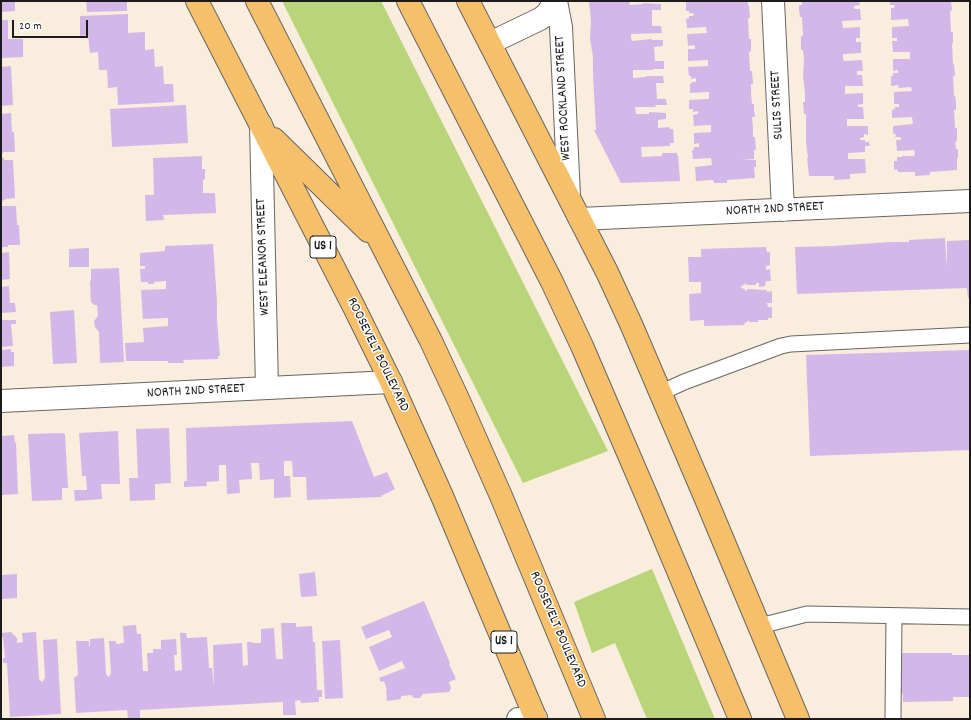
<!DOCTYPE html>
<style>
body{margin:0}
#map{position:relative;width:971px;height:720px;overflow:hidden;background:#f9edde;font-family:Dekko,sans-serif}
canvas{display:block}
.frame{position:absolute;inset:0;border:2px solid #1c1c1c;pointer-events:none}
.scale{position:absolute;left:12px;top:20px;width:76px;height:18px;box-sizing:border-box;border:2px solid #1c1c1c;border-top:0;padding-left:5px;font-size:12px;line-height:14px;white-space:nowrap;color:#1c1c1c;-webkit-text-stroke:3px #fff;paint-order:stroke}
</style>
<div id="map">
<canvas width="971" height="720"></canvas>
<div class="frame"></div>
<div class="scale">20 m</div>
</div>
<script>
const ctx = document.querySelector('canvas').getContext('2d');
ctx.lineJoin = 'round';
function fillPath(path, color) { ctx.fillStyle = color; ctx.fill(path, 'evenodd'); }
const poly = rows => new Path2D(rows.map(r => 'M' + r).join(''));
function trace(path, color, width, dash) { ctx.strokeStyle = color; ctx.lineWidth = width; ctx.lineCap = dash ? 'butt' : 'round'; ctx.setLineDash(dash || []); ctx.stroke(path); }
function drawText(font, color, halo, rows, align = 'center') {
  ctx.font = font + ' Dekko,sans-serif'; ctx.lineWidth = 3; ctx.setLineDash([]); ctx.textBaseline = 'middle'; ctx.strokeStyle = halo; ctx.fillStyle = color; for (const [text, x, y, turn = 0] of rows) {
    ctx.save(); ctx.translate(x, y); ctx.rotate((+turn || 0) * Math.PI / 180); ctx.textAlign = isNaN(turn) ? turn : align; if (halo) ctx.strokeText(text, 0, 0); ctx.fillText(text, 0, 0); ctx.restore();
  }
}
fillPath(poly([
 [282,1,381,1,608,451,523,483],
 [652,569,715,719,647,719,615,643,592,653,574,602]
]), '#bad479');
fillPath(poly([
 [1,1,15,1,15,11,1,12],
 [86,1,127,1,127,11,87,12],
 [589,1,629,1,630,5,643,4,643,3,661,4,661,10,652,10,652,26,661,26,662,33,631,34,631,38,632,41,652,39,652,40,663,40,663,46,654,47,655,61,664,61,664,69,653,69,653,70,633,70,633,78,646,77,646,76,663,76,664,83,656,83,657,99,666,99,667,105,655,105,656,107,635,107,636,114,649,114,649,112,666,113,666,119,658,120,658,128,669,127,670,129,673,129,674,143,670,143,670,146,641,147,642,157,662,156,662,153,677,153,677,155,678,155,680,181,621,183,594,130,596,130,593,76,593,57,590,39,591,21],
 [697,1,748,1,748,6,749,6,750,18,748,18,749,39,751,39,751,51,749,52,750,71,752,71,753,84,751,84,751,94,752,104,754,104,754,110,755,117,752,117,753,127,753,137,755,137,756,150,754,150,754,159,742,160,756,160,756,167,754,167,755,178,727,180,727,183,714,183,713,180,696,181,695,167,712,165,711,158,693,159,692,150,694,150,694,147,699,147,699,143,694,144,694,133,711,132,711,125,694,126,693,115,698,114,698,111,693,112,693,109,689,109,689,100,709,99,709,92,690,93,690,84,691,84,692,82,696,82,696,78,691,79,691,76,689,76,688,67,708,66,708,60,688,61,688,49,695,49,695,47,694,45,688,46,687,34,707,33,706,27,687,28,686,19,689,18,689,16,693,16,694,14,693,13,689,13,689,11,686,11,686,2],
 [802,1,859,1,860,5,854,6,854,8,855,9,860,9,861,20,842,21,843,28,860,27,860,38,856,38,856,42,861,42,861,53,843,54,843,58,844,61,862,60,863,71,857,71,857,75,862,75,863,86,845,86,845,94,863,93,863,104,857,105,859,107,863,107,864,119,847,119,847,126,868,126,868,135,864,134,864,137,860,138,860,140,865,140,865,142,869,142,870,146,865,146,865,152,848,153,848,159,865,159,866,173,850,174,850,179,834,180,834,176,809,176,807,158,808,158,806,142,806,114,804,114,803,102,805,102,805,92,803,76,804,59,803,50,801,50,801,36,803,36,802,17,800,17,799,10,799,5,802,5],
 [890,1,951,1,952,10,950,11,951,32,953,32,953,44,952,43,953,64,954,64,955,76,953,76,954,96,955,96,956,102,956,110,954,110,955,128,957,128,957,141,955,142,956,149,958,149,958,158,957,158,957,170,930,172,930,175,915,176,915,172,898,172,897,169,894,170,894,161,897,161,897,157,902,157,902,156,914,156,915,154,914,150,897,151,896,140,901,140,901,138,900,137,895,137,896,134,893,134,893,126,913,124,912,117,892,118,892,110,895,109,895,107,899,107,899,104,894,104,894,92,912,91,911,87,898,88,899,85,891,86,891,76,893,76,893,73,898,73,898,70,893,71,893,59,910,59,910,52,893,52,892,41,897,41,897,38,892,38,892,27,909,26,908,19,891,20,891,8,894,8,895,5,890,5],
 [128,14,128,33,145,32,145,50,154,49,155,67,163,66,164,84,173,84,174,102,118,105,117,87,108,88,107,70,99,70,98,52,90,53,88,35,80,36,80,16],
 [1,20,8,20,8,39,23,39,23,57,1,58],
 [11,66,13,105,1,106,1,67],
 [186,105,188,143,112,147,110,109],
 [11,113,12,132,14,132,15,152,3,152,3,153,1,154,1,114],
 [202,156,202,169,205,169,205,179,203,180,203,193,215,193,216,213,163,215,164,220,146,221,145,195,154,195,153,158],
 [1,158,4,158,4,160,13,160,15,198,5,199,5,200,1,201],
 [1,206,16,206,17,225,19,225,20,245,8,245,8,247,1,247],
 [945,238,947,266,947,241,970,240,970,298,968,298,967,288,797,294,795,247,833,246,890,242,909,242,909,240],
 [213,244,217,301,217,320,220,356,218,356,218,359,183,360,184,363,168,363,168,361,126,361,125,343,144,342,143,328,168,326,168,318,143,319,141,290,166,289,166,281,154,282,154,284,148,284,148,282,141,282,140,269,145,269,145,266,140,266,140,253,165,251,165,246],
 [766,247,767,252,770,252,770,265,766,266,766,270,770,269,771,281,766,281,765,286,759,287,759,283,756,283,756,285,746,285,747,283,740,287,747,291,747,289,767,290,767,292,772,291,772,303,767,303,768,307,772,307,772,318,768,318,768,320,758,320,758,322,749,322,749,320,743,325,704,326,704,320,690,321,689,294,701,293,701,282,689,282,688,257,701,257,701,249],
 [89,248,89,267,69,267,69,249],
 [9,252,10,279,1,280,1,253],
 [119,268,124,362,100,363,99,332,95,327,94,321,98,316,97,305,94,305,91,302,90,281,91,281,91,269],
 [9,286,10,303,15,303,16,312,1,313,1,287],
 [74,310,77,363,53,364,50,312],
 [1,320,16,320,16,324,11,324,13,346,1,347],
 [11,349,11,352,14,352,14,366,1,367,1,350],
 [970,350,970,450,810,456,806,355],
 [352,421,374,477,387,472,395,489,381,496,381,497,307,500,306,477,293,477,292,461,284,461,284,476,290,476,291,497,274,498,274,479,260,480,259,463,251,463,252,479,239,480,240,493,227,494,226,465,219,465,219,481,206,482,207,486,184,487,184,481,187,481,186,428],
 [169,428,171,483,155,484,155,500,130,501,129,478,138,478,136,429],
 [118,431,120,484,101,484,102,499,75,501,74,490,87,490,86,476,82,476,79,433],
 [63,433,64,434,65,434,68,488,62,488,62,500,32,501,28,434],
 [14,435,15,443,16,442,18,494,1,495,1,436],
 [315,572,317,596,301,597,299,574],
 [17,574,17,598,1,599,1,575],
 [424,601,450,663,449,664,456,679,449,682,451,688,449,692,423,694,420,698,414,698,411,695,401,696,401,699,387,701,386,690,387,690,384,681,381,682,379,678,405,668,402,661,379,671,369,647,392,637,389,630,366,639,361,627],
 [281,623,296,623,296,627,312,626,313,642,315,642,317,690,322,690,322,697,319,697,319,702,301,703,300,700,295,701,296,715,283,715,283,702,140,710,140,719,128,719,127,710,76,713,74,678,78,675,76,641,89,641,89,646,90,646,90,639,104,638,106,674,109,677,111,673,109,641,116,641,116,644,124,643,123,626,136,625,137,634,141,634,143,671,148,671,147,653,153,653,153,649,161,649,161,640,176,639,177,655,174,655,175,671,182,670,180,633,186,633,187,638,207,637,209,668,212,668,214,687,213,645,242,643,243,666,248,665,247,642,252,642,252,643,261,643,261,629,274,628,276,659,283,659],
 [11,632,17,638,17,643,23,642,22,633,36,632,39,679,42,682,45,678,43,640,57,639,61,714,10,717,7,663,3,663,3,658,5,658,3,637,1,637,1,633],
 [340,640,343,698,325,699,322,641],
 [902,653,952,653,952,655,970,655,970,697,953,697,953,701,903,702,903,694,897,694,896,661,902,661]
]), '#d3b7e9');
const service = poly([
 [660,393,684,382,781,346,791,344,970,335],
 [760,626,807,614,970,617],
 [893,719,894,616]
]);
const minor = poly([
 [556,1,561,27,569,196],
 [773,1,783,210],
 [490,43,540,19,548,13,552,5,553,1],
 [261,125,267,388],
 [580,219,970,201],
 [1,401,391,382],
 [518,719,536,718]
]);
const trunk = poly([
 [197,1,354,307,391,382,442,496,536,719],
 [257,1,431,341,459,401,501,496,594,719],
 [408,1,552,282,582,346,647,497,740,719],
 [468,1,607,272,631,324,705,497,798,719],
 [274,139,368,231]
]);
trace(service, '#696560', 17);
trace(minor, '#696560', 24);
trace(trunk, '#696560', 24);
trace(service, '#fff', 15);
trace(minor, '#fff', 22);
trace(trunk, '#f6c06b', 22);
for (const [x, y, w] of [
 [323,247,26],
 [504,642,26]
]) { const box = new Path2D(); box.roundRect(x - w / 2, y - 11, w, 22, 3); ctx.fillStyle = '#fff'; ctx.fill(box); trace(box, '#1c1c1c', 1); }
drawText('bold 13px', '#1c1c1c', null, [
 ["US 1",323,247],
 ["US 1",504,642]
]);
drawText('14px', '#1c1c1c', '#fff', [
 ["WEST ROCKLAND STREET",564,98,-93],
 ["SULIS STREET",778,105,-93],
 ["NORTH 2ND STREET",775,210,-3],
 ["WEST ELEANOR STREET",264,257,-92],
 ["ROOSEVELT BOULEVARD",377,355,64],
 ["NORTH 2ND STREET",196,392,-3],
 ["ROOSEVELT BOULEVARD",557,630,67]
]);
</script>
